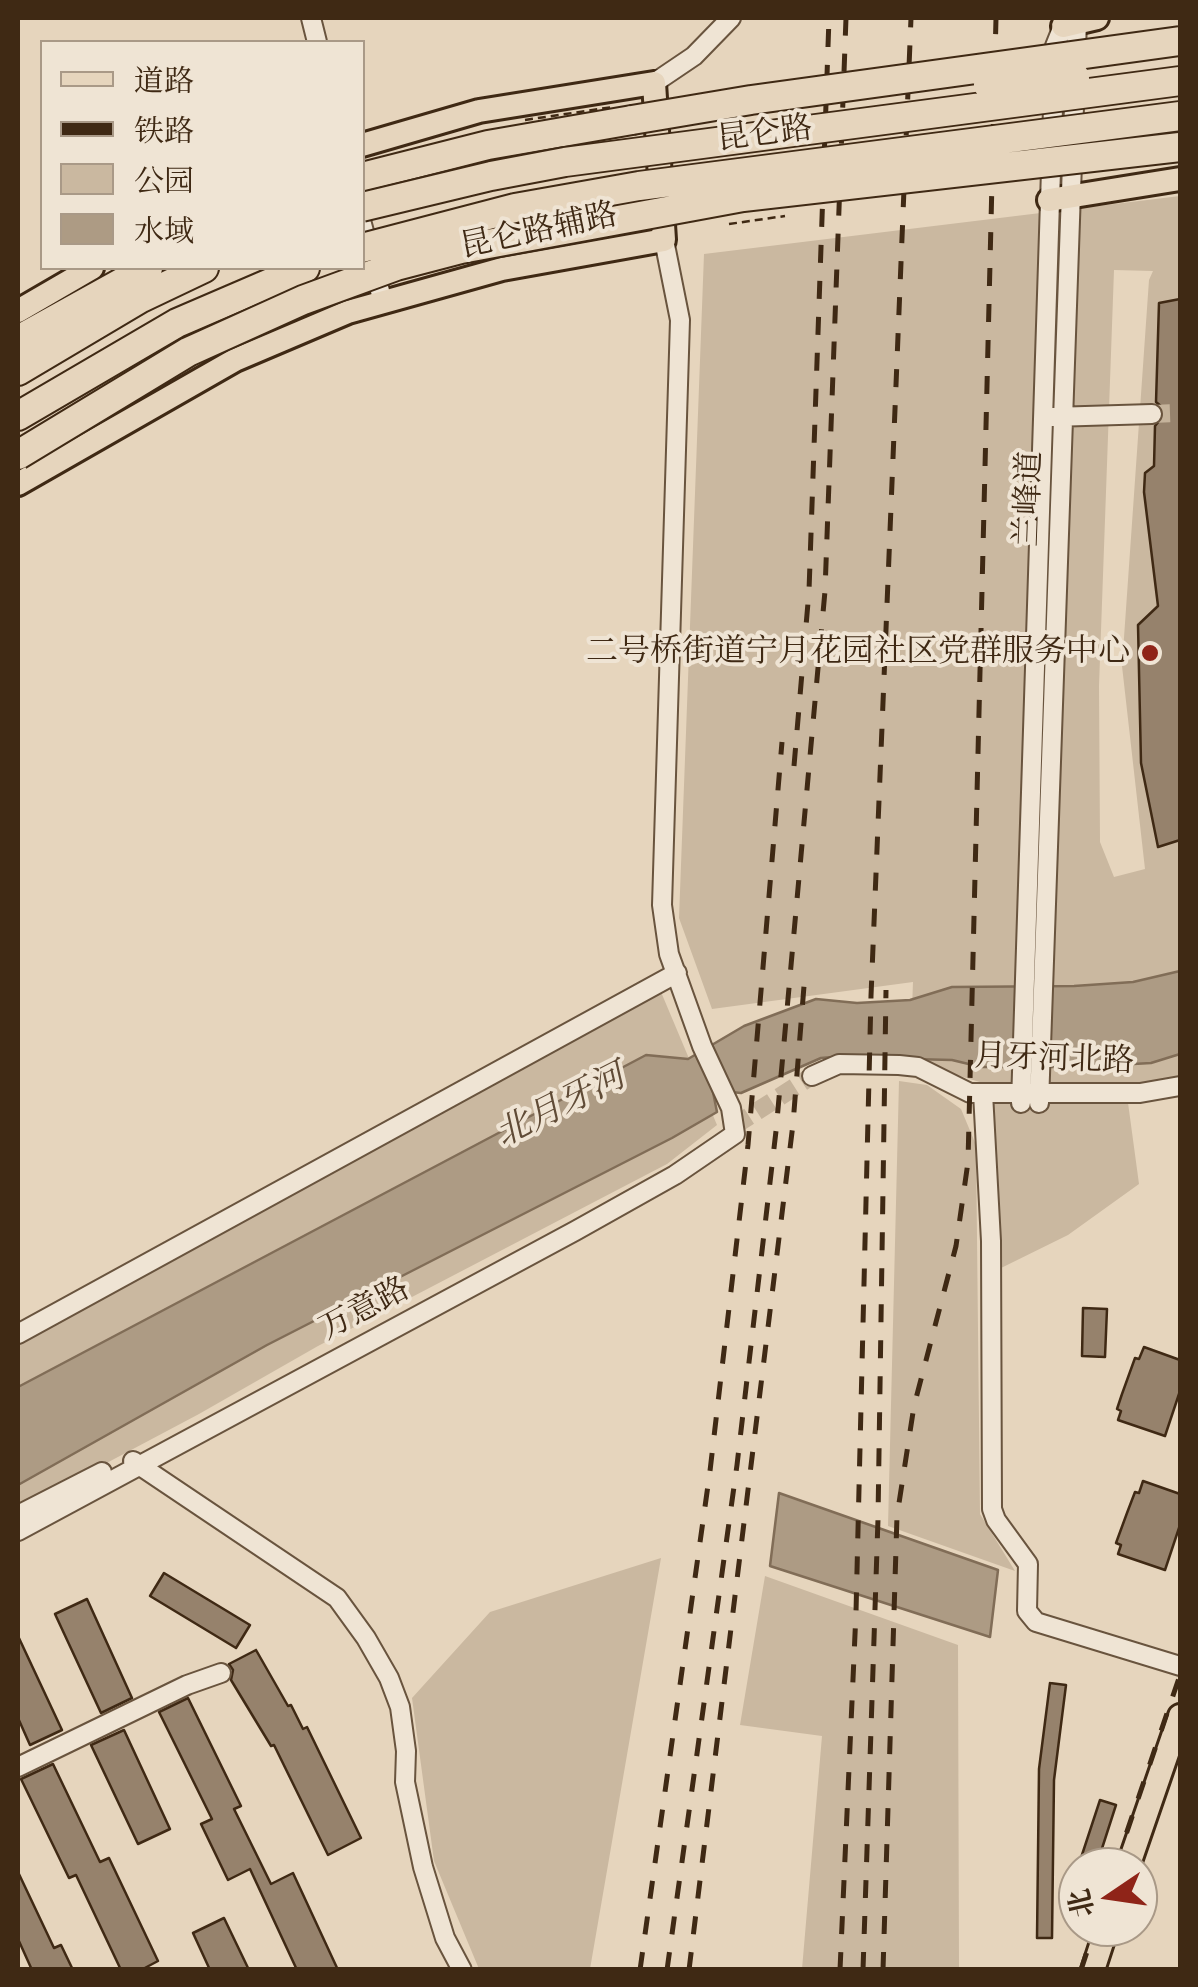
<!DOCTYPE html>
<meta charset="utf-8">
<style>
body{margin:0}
#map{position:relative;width:1198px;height:1987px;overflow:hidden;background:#e6d5bd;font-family:"Gentium Book Plus","Noto Serif SC",serif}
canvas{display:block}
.frame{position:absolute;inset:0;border:20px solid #3f2914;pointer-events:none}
.legend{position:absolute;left:40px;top:40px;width:325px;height:230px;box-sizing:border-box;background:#efe4d4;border:2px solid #a99987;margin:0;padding:12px 18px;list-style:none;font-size:30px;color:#3f2914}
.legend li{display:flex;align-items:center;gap:20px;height:50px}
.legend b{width:50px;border:2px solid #a99987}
.north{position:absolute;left:1058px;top:1847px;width:100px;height:100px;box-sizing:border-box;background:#efe4d4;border:2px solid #a99987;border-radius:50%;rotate:257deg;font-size:28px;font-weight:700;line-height:40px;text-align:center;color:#3f2914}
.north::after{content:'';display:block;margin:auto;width:35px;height:45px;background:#8f2418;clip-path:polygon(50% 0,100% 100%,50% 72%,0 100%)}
</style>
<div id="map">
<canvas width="1198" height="1987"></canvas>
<div class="frame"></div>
<ul class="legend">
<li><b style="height:12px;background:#e6d5bd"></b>道路</li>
<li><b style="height:12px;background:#3f2914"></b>铁路</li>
<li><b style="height:28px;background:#cab8a0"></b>公园</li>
<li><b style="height:28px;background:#ad9b84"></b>水域</li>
</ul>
<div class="north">北</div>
</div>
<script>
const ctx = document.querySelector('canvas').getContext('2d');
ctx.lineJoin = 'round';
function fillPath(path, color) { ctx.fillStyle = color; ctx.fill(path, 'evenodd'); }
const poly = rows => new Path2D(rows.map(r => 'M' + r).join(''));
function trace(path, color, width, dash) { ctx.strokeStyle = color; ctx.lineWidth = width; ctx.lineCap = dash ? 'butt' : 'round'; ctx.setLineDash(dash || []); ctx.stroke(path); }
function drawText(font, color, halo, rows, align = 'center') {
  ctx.font = font + ' "Gentium Book Plus","Noto Serif SC",serif'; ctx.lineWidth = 8; ctx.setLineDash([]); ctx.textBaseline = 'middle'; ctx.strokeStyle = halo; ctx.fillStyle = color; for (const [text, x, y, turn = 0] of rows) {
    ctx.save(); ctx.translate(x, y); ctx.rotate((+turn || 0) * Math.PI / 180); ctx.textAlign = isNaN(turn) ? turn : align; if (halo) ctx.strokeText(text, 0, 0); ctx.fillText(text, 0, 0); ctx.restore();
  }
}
fillPath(poly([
 [1180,196,1180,1080,1126,1088,1139,1184,1068,1235,997,1270,983,1083,910,1061,913,982,712,1009,679,918,704,254],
 [1114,270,1153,271,1149,280,1122,666,1145,869,1114,877,1100,842,1099,686],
 [661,992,717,1125,667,1164,318,1346,199,1414,18,1510,18,1344],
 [899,1081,927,1085,961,1109,976,1145,980,1514,1015,1571,888,1526],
 [661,1558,590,1969,479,1969,434,1861,412,1698,490,1612],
 [765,1576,958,1645,959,1969,802,1969,822,1736,740,1725]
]), '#cab8a0');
const water = poly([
 [1180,971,1180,1054,1151,1063,1081,1067,981,1067,952,1060,833,1057,821,1058,741,1093,731,1092,724,1085,713,1092,717,1112,672,1138,267,1345,18,1485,18,1387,646,1055,688,1059,744,1026,816,999,857,1003,910,1000,952,987,1074,986,1133,982,1180,971],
 [779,1493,998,1570,990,1637,770,1566,779,1493]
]);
fillPath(water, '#ad9b84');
trace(water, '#816d57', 2.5);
const building = poly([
 [1180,299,1180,840,1158,847,1141,763,1138,625,1158,606,1144,492,1145,473,1154,466,1155,426,1164,415,1162,407,1156,402,1159,303,1180,299],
 [1083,1308,1107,1309,1105,1357,1082,1356,1083,1308],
 [1144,1347,1180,1360,1180,1391,1165,1436,1118,1420,1121,1411,1117,1409,1122,1394,1135,1358,1139,1359,1144,1347],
 [1143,1481,1180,1494,1180,1525,1165,1570,1118,1554,1121,1545,1116,1543,1127,1513,1135,1492,1139,1493,1143,1481],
 [164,1573,250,1625,236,1648,150,1596,164,1573],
 [87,1599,132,1698,101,1713,55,1614,87,1599],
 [18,1636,62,1730,30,1745,18,1718,18,1636],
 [256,1650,288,1706,291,1705,303,1729,307,1727,361,1838,328,1855,274,1745,271,1746,231,1680,233,1670,229,1664,256,1650],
 [1050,1683,1066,1685,1054,1780,1052,1938,1037,1938,1039,1769,1050,1683],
 [188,1698,241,1806,234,1809,271,1884,293,1873,338,1970,297,1970,250,1869,228,1880,201,1824,212,1819,159,1712,188,1698],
 [124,1730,170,1829,138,1844,91,1745,124,1730],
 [53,1764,100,1862,109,1858,158,1961,141,1970,121,1970,76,1875,69,1878,21,1779,53,1764],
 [1100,1800,1116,1805,1096,1867,1078,1867,1100,1800],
 [18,1872,54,1948,61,1945,73,1970,32,1970,18,1939,18,1872],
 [224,1918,249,1970,210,1970,193,1933,224,1918]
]);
fillPath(building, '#96826c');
trace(building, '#3f2914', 2.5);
trace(poly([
 [1152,414,1180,413],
 [734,1126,812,1076]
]), '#c5b39b', 18, [18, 9]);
const minor = poly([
 [311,18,317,42],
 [654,83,694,56,731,18],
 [362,224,383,302],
 [1052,417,1152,414],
 [812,1076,839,1064,899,1065,918,1067,970,1093,1140,1093,1180,1086],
 [983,1093,991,1241,992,1509,996,1520,1028,1564,1027,1611,1036,1622,1180,1666],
 [1021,1103,1055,46,1063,26],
 [1039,1103,1077,21],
 [18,1334,677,973],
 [133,1461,337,1598,366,1638,389,1678,400,1707,406,1751,405,1782,423,1867,445,1938,462,1970],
 [18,1515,102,1472],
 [18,1531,575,1231,675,1175,735,1134,731,1108,702,1046,669,954,662,905,680,320,664,240],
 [18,1767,187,1685,221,1673]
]);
const major = poly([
 [1063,26,1097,18],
 [1049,200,1180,179],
 [18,311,92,268],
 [18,484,235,360,348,312,502,269,664,240,654,83,479,111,362,145],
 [1128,1867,1180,1716],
 [1093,1970,1107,1927]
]);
const highway = poly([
 [362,177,488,145,632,120],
 [18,340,148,268],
 [18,371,141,298,204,268],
 [18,416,177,323,305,268]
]);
trace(minor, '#69543e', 22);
trace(major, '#3f2914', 28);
trace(highway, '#3f2914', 32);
trace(minor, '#efe4d4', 18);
trace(major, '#e6d5bd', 22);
trace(highway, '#e6d5bd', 28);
trace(poly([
 [794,766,809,591,829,18],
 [1115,1867,1180,1675],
 [640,1970,710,1471,748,1145,782,742],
 [667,1970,737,1465,776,1131,825,591,846,18],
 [689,1970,793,1124,804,986],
 [840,1970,856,1612,871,996,911,18],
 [863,1970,878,1519,886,990],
 [883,1970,897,1516,914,1406,956,1246,968,1162,996,18],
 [1081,1970,1095,1927]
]), '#3f2914', 5, [18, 18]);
const highwayBridge = poly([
 [988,85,1075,77],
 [632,120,751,100,1180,41],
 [362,207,491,176,565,162,1180,81],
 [362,248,515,208,639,186,1180,116],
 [18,455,188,352,303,300,396,266,461,249,743,197,1180,147]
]);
trace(highwayBridge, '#3f2914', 32, []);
trace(poly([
 [525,120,613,107],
 [729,224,785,216]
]), '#3f2914', 2.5, [8, 5]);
trace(highwayBridge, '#e6d5bd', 28);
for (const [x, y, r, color] of [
 [1150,653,10,"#8f2418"]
]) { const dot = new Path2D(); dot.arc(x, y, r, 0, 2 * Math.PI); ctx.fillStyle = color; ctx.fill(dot); trace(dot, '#efe4d4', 4); }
drawText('32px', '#3f2914', '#efe4d4', [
 ["昆仑路",765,135,-7],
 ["昆仑路辅路",539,232,-12],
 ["兰峰道",1030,499,-88],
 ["月牙河北路",1054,1060,2],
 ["万意路",365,1310,-28]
]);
drawText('32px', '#3f2914', '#efe4d4', [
 ["二号桥街道宁月花园社区党群服务中心",1130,653]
], 'right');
drawText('italic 35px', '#604b36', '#efe4d4', [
 ["北月牙河",561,1107,-27]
]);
</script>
